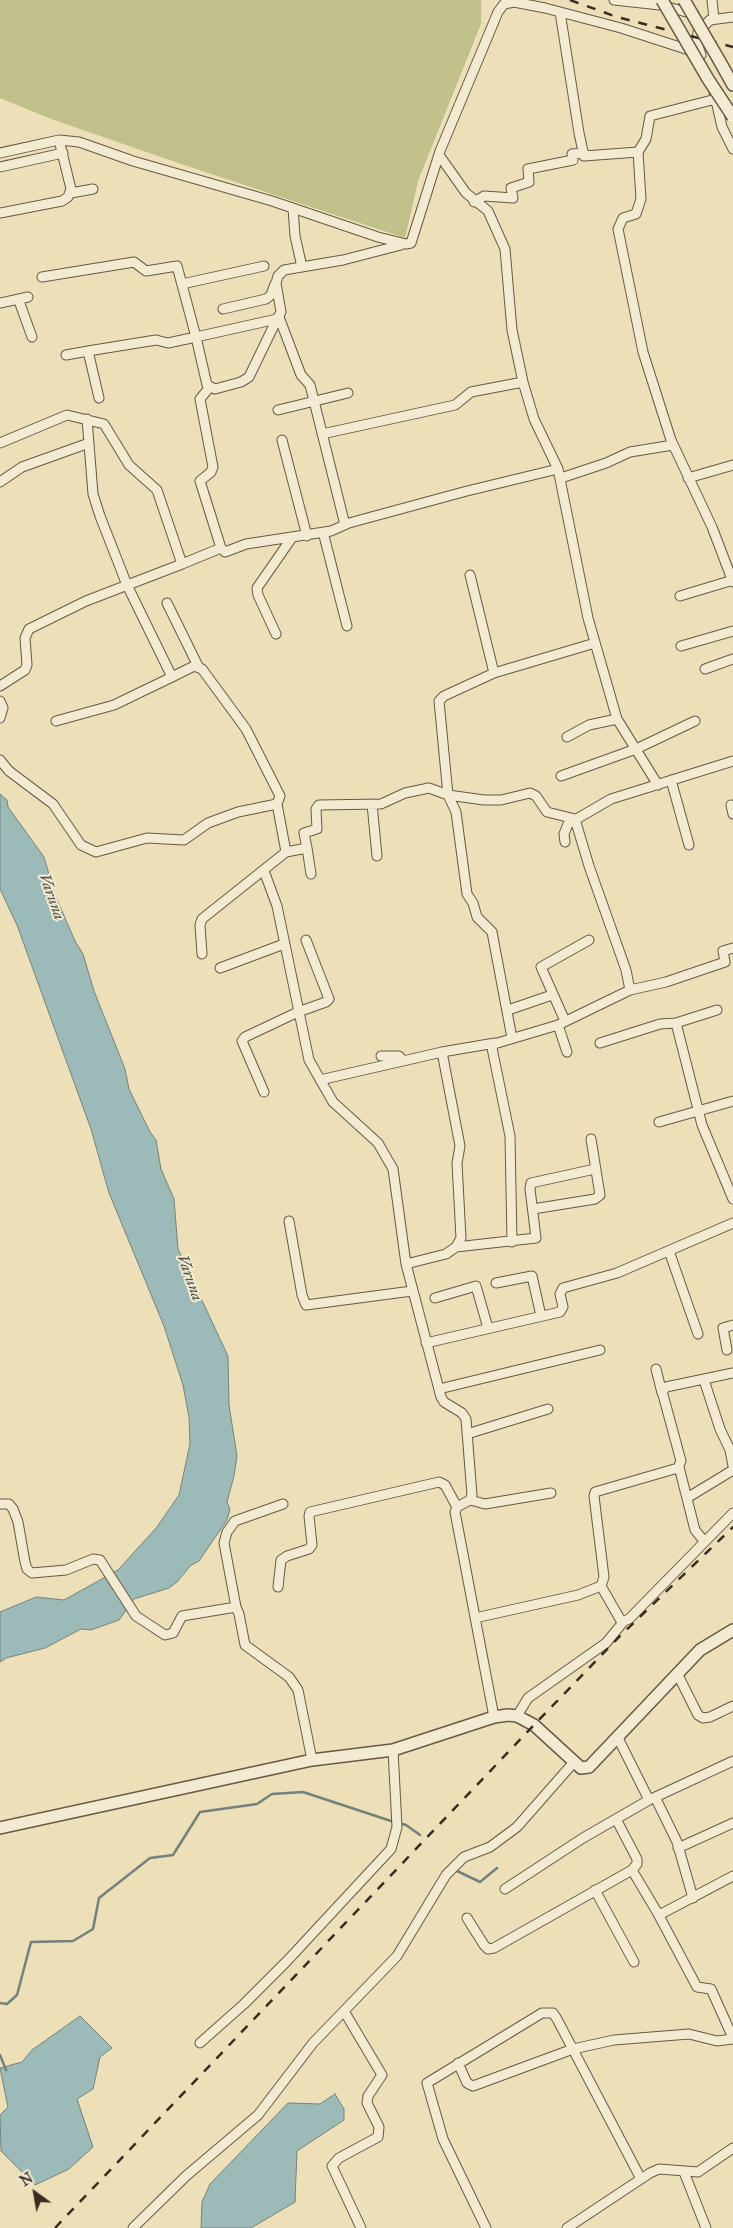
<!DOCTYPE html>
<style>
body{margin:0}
#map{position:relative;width:733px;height:2228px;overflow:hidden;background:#ede0b8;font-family:"IM FELL Great Primer",serif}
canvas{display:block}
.north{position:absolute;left:10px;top:2168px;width:50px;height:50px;-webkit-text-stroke:4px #f3ebd1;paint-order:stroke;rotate:328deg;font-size:14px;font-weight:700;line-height:20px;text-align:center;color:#3a2b21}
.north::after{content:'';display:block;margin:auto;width:18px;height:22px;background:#3a2b21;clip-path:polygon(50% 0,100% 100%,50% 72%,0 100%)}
</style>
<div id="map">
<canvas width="733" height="2228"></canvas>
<div class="north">N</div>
</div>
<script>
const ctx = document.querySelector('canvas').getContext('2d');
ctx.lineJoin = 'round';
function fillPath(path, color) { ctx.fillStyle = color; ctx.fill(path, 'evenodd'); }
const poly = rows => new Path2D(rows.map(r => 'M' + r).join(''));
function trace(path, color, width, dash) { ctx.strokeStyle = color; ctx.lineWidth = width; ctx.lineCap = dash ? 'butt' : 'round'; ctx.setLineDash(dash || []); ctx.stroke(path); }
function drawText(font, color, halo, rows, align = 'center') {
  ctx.font = font + ' "IM FELL Great Primer",serif'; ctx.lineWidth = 4; ctx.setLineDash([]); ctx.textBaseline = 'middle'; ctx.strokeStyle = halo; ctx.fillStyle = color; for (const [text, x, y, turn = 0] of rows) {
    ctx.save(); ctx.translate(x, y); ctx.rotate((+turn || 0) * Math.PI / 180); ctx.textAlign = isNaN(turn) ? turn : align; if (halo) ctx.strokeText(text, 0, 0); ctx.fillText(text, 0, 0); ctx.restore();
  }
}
fillPath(poly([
 [0,0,481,0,481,24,418,181,405,238,187,166,51,119,0,98]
]), '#bfc08a');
const water = poly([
 [0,794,7,800,8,807,44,857,55,895,75,941,83,954,94,991,125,1069,129,1089,150,1132,156,1140,161,1169,174,1199,178,1249,228,1356,229,1405,237,1456,234,1476,227,1502,230,1509,227,1520,199,1561,190,1566,177,1582,169,1588,134,1599,119,1620,91,1630,81,1629,45,1648,6,1658,0,1662,0,1612,36,1597,64,1600,118,1570,157,1527,179,1495,190,1444,189,1417,183,1385,164,1326,109,1193,91,1129,17,925,0,889,0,794],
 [80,2016,112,2048,100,2057,93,2089,77,2099,93,2147,69,2169,35,2185,1,2151,0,2115,8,2107,0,2068,22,2062,32,2050,80,2016],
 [335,2094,344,2109,344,2120,297,2151,295,2202,251,2228,201,2228,202,2202,210,2184,288,2103,320,2104,335,2094]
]);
fillPath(water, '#9cbbb8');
trace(water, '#75817c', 1);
trace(poly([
 [399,1823,406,1825,420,1835],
 [455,1870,480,1882,497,1868],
 [0,2003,7,2004,17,1995,31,1942,73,1941,93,1929,99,1898,150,1858,173,1855,200,1812,257,1804,272,1794,303,1792,394,1822],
 [0,2055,6,2070]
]), '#75817c', 2.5);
const minor = poly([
 [614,0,660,5,694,14],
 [712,0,714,19],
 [560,12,579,133,584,156,638,152],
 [701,55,697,43,698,32,710,20,733,17],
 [714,92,722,127,733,149],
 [716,99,650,116,646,139,638,152,641,199,636,214,623,218,618,229,643,352,671,440,712,527,733,582],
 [0,153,59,140,79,142,133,161,272,201,378,237,406,244,411,243,440,151,498,12,504,4,514,2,545,8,621,28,695,52],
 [439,155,466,193,488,211,505,249,512,330,523,382,534,419,558,469,588,618,617,719],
 [0,167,63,153],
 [71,193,93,189],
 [474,202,484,196,513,198,511,188,529,182,528,169,573,160,572,154,584,153],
 [293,208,295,236,302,267],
 [0,213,62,201,68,197,71,189,59,140],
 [42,277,134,262,146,271,177,266,196,337,277,319,281,312,276,283,278,276,284,270,343,260,401,245],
 [182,284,264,266],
 [19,301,32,337],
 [0,303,28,297],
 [223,309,266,299,271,295,275,284],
 [279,317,301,375,310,385,345,525],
 [88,351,156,340,168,343,196,337,207,385,215,389,241,382,249,377,277,319],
 [66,355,88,351,99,398],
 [278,410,348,393],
 [322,434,455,405,471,392,523,382],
 [282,440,307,536],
 [0,443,67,415,104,424,129,465,157,490,182,564,86,601,29,629,25,638,27,665,25,670,0,686],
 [561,478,606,463,630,452,673,445],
 [688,478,733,465],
 [0,482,22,467,89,443],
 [323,532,347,626],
 [221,548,225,552,246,544,331,531,349,523,467,491,558,469],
 [182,564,221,548,200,481,211,472,213,467,200,399,209,388],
 [470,575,494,673,595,643],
 [680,596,733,580],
 [167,603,198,666],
 [276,634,258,595,257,588,291,539],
 [681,646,733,631],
 [705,669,733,659],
 [494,673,444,696,439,701,448,795,484,800,501,800,530,793,536,796,547,812,575,819,589,866,626,970,630,990],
 [0,701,3,708,0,718],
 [56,721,114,705,172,677,127,585,100,516,93,494,87,419],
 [567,737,589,725,617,719,658,785],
 [0,760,9,771,53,804,81,845,96,852,147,838,184,840,208,823,238,812,277,804,280,796,246,729,202,669,194,666,172,677],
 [561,776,636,749,695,721],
 [671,780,689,845],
 [372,804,377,856],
 [731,805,733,814],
 [565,842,564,834,568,824,611,799,733,761],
 [307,848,304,833,317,829,316,809,319,805,381,804,405,793,429,788,448,795,456,812,467,894,473,903,477,917,492,932,512,1038],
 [286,852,307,848,311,874],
 [264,871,277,906,309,1060,333,1102,378,1143,393,1169,406,1264,441,1397,444,1402,462,1413,466,1419,472,1495,470,1500,457,1507,455,1512,494,1717],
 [202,954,200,925,202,919,286,852,277,804],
 [220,968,284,944],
 [508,1010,552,995],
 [565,1021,541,967,589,940],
 [676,1023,717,1010],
 [558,1025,567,1052],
 [600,1043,660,1024,676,1023,702,1125,733,1199],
 [381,1056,399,1056,403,1061],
 [320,1080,442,1052,495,1043],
 [264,1092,242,1041,245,1037,298,1012,326,1002,329,999,306,940],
 [659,1122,733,1101],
 [533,1209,595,1199,600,1195,591,1139],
 [289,1221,302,1295,306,1305,412,1291],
 [512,1242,510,1136,492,1048,494,1044,558,1025,630,990,666,982,725,962,723,951,733,948],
 [456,1247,536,1238,530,1189,531,1183,595,1169],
 [669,1251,698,1334],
 [406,1264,446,1254,456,1247,461,1238,457,1163,460,1146,442,1052],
 [496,1283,532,1276,541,1316],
 [435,1298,476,1286,488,1328],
 [426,1343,560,1312,563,1307,560,1294,563,1288,617,1273,733,1223],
 [727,1350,723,1328,733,1325],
 [656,1369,662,1393],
 [704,1380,720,1429,730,1450,733,1466],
 [439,1389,600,1350],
 [467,1434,548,1409],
 [679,1467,695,1530,704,1541],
 [687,1498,733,1470],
 [470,1500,485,1504,551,1493],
 [0,1504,9,1504,13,1509,18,1522,25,1562,27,1569,32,1573,66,1570,93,1559,100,1560,136,1616,165,1635,173,1633,182,1616,236,1607,239,1614,245,1645,289,1677,298,1690,312,1760],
 [601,1586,620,1619,624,1621,629,1619,733,1513],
 [278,1587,281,1560,287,1556,309,1549,312,1545,309,1516,310,1512,439,1482,445,1485,457,1507],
 [236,1607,224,1543,227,1532,235,1521,283,1504],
 [475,1618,578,1595,601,1586,604,1577,594,1496,595,1492,678,1468,681,1461,662,1391,666,1387,733,1373],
 [677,1673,698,1715,703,1718,710,1717,733,1706],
 [517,1716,528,1698,606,1643,624,1621],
 [618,1738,649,1800],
 [655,1797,677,1842,693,1898],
 [678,1848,733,1823],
 [632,1870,657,1912,661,1914,733,1876],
 [505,1889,583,1838,649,1800,733,1761],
 [595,1890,634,1962],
 [657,1912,697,1987,711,1989,733,2038],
 [467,1918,484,1945,488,1949,494,1948,632,1870,637,1864,637,1859,616,1819],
 [344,2011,382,2075,368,2096,367,2103,379,2127,378,2137,339,2158,332,2166,361,2228],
 [200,2043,244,2004,287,1961,391,1849,397,1827,393,1750],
 [458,2063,467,2083,473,2086,573,2049,614,2040,689,2034,717,2041,733,2039],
 [684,2172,706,2228],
 [133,2228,186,2176,258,2115,313,2043,397,1956,446,1875,464,1857,490,1847,517,1827,574,1762],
 [486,2228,443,2139,427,2083,542,2013,553,2013,557,2019,641,2179],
 [567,2228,650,2173,659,2169,698,2172,733,2148]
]);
const tertiary = poly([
 [719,60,733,85],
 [0,1828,312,1760,393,1750,494,1717,508,1715,517,1716,534,1725,581,1768,589,1767,700,1650,733,1630]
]);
trace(minor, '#675847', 11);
trace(tertiary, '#675847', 14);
trace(minor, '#f3ebd1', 9);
trace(tertiary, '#f3ebd1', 11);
trace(poly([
 [570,0,617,17,733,47],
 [55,2228,534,1725,620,1636,733,1527]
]), '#3a2b21', 2.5, [9, 9]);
const tertiaryBridge = poly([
 [662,0,708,79,733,117],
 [684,0,719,60]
]);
trace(tertiaryBridge, '#675847', 14, []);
trace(tertiaryBridge, '#f3ebd1', 11);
drawText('italic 16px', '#524f47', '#f3ebd1', [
 ["Varuna",51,897,70],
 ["Varuna",189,1278,70]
]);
</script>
